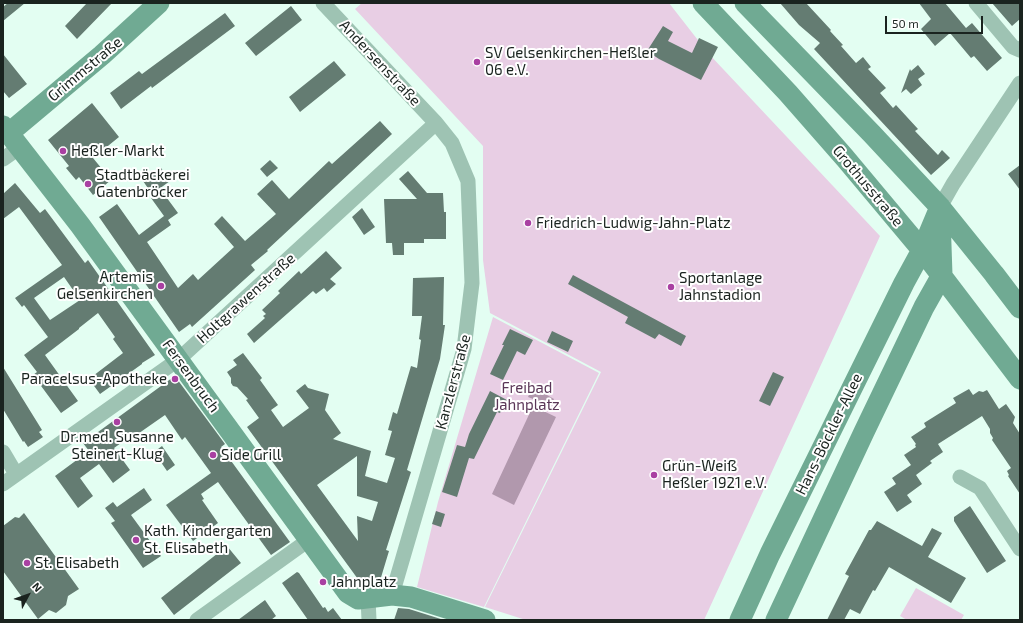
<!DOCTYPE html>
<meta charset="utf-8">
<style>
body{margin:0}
#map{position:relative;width:1023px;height:623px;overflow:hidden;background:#e3fef2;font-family:"Exo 2",sans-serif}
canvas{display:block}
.frame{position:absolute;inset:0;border:4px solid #1a231f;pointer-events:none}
.north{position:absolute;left:8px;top:575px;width:40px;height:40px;-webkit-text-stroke:3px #fff;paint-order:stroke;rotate:49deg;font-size:11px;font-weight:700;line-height:16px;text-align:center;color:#1a231f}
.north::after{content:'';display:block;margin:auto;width:14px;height:18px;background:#1a231f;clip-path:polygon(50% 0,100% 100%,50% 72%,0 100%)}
.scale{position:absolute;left:885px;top:16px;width:98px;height:18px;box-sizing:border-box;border:2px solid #1a231f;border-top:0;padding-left:5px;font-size:12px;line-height:14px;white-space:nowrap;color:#1a231f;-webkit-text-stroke:3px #fff;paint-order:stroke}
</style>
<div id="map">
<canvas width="1023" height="623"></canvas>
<div class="frame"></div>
<div class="north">N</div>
<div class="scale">50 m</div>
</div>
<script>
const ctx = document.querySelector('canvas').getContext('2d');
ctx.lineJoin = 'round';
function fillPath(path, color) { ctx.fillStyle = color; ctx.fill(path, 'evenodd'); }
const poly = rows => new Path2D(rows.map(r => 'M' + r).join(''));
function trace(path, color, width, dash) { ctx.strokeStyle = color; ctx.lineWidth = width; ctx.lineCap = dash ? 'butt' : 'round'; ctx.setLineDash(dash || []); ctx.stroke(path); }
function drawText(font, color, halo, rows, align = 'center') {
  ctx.font = font + ' "Exo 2",sans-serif'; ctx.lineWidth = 4; ctx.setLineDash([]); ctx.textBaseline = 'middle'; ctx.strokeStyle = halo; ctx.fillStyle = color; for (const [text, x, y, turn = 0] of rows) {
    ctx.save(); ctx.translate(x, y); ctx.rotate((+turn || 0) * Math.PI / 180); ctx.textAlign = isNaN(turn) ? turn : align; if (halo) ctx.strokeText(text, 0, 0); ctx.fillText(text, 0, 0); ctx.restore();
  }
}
fillPath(poly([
 [362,3,669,3,708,53,880,236,704,620,526,620,485,607,601,372,490,313,483,260,483,146,355,9],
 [493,317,599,373,484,607,417,587,438,502],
 [916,588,964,615,961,620,907,620,900,616]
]), '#e8cee4');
fillPath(poly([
 [533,386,548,392,547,395,554,399,551,406,528,397],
 [533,406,556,417,514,505,492,494]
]), '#b198ad');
fillPath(poly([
 [8,3,25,3,3,21,3,7],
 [87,3,112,3,77,39,65,26],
 [780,3,806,3,831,30,830,31,843,45,841,46,856,63,863,57,871,67,868,69,886,88,880,93,893,108,896,105,918,129,915,131,938,155,942,150,950,158,931,175,814,49,820,43,799,25],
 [919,3,945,3,966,28,972,23,1002,58,987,71,974,56,971,58,950,33,935,46,921,29,931,19],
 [992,3,1020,3,1020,19,1012,26],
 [291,6,302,20,256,56,245,43],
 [225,13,235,26,152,88,151,86,121,109,110,93,139,71,142,74],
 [663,26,673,32,668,41,692,53,699,38,718,47,701,80,659,59,647,51],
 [3,54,27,84,9,98,3,91],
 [334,61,346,75,300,112,289,97],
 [918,65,925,74,918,79,922,85,911,94,906,89,901,93,910,69,911,71],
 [92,103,119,137,93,158,111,180,93,195,79,177,76,180,66,168,69,166,48,140],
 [380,121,392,134,267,250,268,251,251,265,255,270,192,327,190,324,179,332,99,217,117,204,139,235,164,216,151,198,161,190,178,213,168,220,171,225,147,242,178,288,193,274,198,280,234,247,214,224,222,216,245,241,276,214,257,194,272,180,289,199,329,161,332,164],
 [270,160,278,168,267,177,260,169],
 [1020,165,1020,190,1008,174],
 [161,168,170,181,152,194,143,181],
 [408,171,427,193,443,193,444,212,446,212,446,239,424,239,424,243,404,243,404,255,393,255,392,243,386,243,384,199,417,199,399,179],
 [15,183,40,213,45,209,85,263,88,260,155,355,142,363,142,364,100,394,89,379,123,353,113,339,115,337,98,313,79,328,79,329,45,355,78,401,61,413,33,375,37,372,24,355,48,337,24,305,22,307,15,298,62,265,19,207,3,219,3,194],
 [64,277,80,300,50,320,34,298],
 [362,208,375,227,364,235,352,217],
 [326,251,342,268,330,279,336,284,327,292,324,288,316,294,313,291,254,343,247,334,265,318,263,316,266,314,262,310,280,293,278,291,299,271,301,274],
 [573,275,686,336,681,346,659,334,655,339,625,323,628,317,568,284],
 [444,277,443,325,445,325,440,359,407,470,411,472,386,550,389,551,379,584,363,586,247,427,259,418,246,400,248,399,237,387,233,386,231,383,231,378,227,372,237,365,233,360,243,353,262,378,260,380,278,405,271,410,283,427,309,408,296,391,305,384,308,388,329,394,325,410,341,433,333,439,371,451,365,476,387,483,395,458,385,455,392,431,388,430,393,412,397,414,411,366,417,368,421,340,419,339,422,316,412,316,413,278],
 [357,456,357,496,378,502,372,521,357,516,358,541,317,485],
 [510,329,533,340,525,355,517,351,503,380,490,374,504,345,502,345],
 [552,331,573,341,568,352,547,342],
 [3,367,42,430,39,432,43,437,28,447,24,441,23,442,3,409],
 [773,372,784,377,770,406,759,401],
 [172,378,177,379,225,444,221,447,290,542,271,555,218,482,201,494,204,499,202,500,218,523,193,541,166,505,211,473,185,437,182,440,165,415,132,438,131,436,114,448,130,470,113,483,99,464,80,478,93,496,78,508,55,476,89,451,83,443],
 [969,389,973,395,979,391,983,392,987,390,999,409,1006,404,1015,417,1013,423,1020,434,1020,494,1008,476,1009,475,1007,471,1011,468,992,440,993,438,990,433,990,429,982,416,938,444,943,452,930,461,932,463,916,475,922,484,907,495,912,502,897,512,884,492,896,484,892,478,911,465,904,455,916,447,915,445,916,444,911,437,926,427,924,423,956,403,953,398],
 [490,391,507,400,500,413,497,412,474,459,469,458,457,497,442,492,457,445,465,447,469,434],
 [162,446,175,465,167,471,154,452],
 [144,488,152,500,131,515,161,556,143,568,111,523,115,521,105,508,113,502,117,507],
 [970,506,1006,561,987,573,954,521,954,517],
 [436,511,445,514,441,527,432,524],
 [24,513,79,589,68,596,66,605,56,613,49,610,38,619,3,571,3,526,15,517,19,518],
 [877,521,922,546,932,528,942,533,928,557,966,578,951,603,889,567,875,591,873,590,860,614,850,609,844,620,827,620,849,576,845,574,869,530,871,530],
 [227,546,241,563,174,615,161,598],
 [297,572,299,573,323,608,325,607,328,612,333,608,342,620,308,620,282,583],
 [265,600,276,616,271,620,238,620],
 [398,608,409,609,444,620,394,620]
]), '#647c72');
trace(poly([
 [323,3,436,123,452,143,468,181,472,283,464,349,392,595],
 [976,3,1013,47,1020,50],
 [3,159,20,147],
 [940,207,953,184,1020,83],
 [3,452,16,474],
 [960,477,980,488,1020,549],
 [3,484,179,359,436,123],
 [368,598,369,620],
 [197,620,310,539]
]), '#9ec3b3', 15);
trace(poly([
 [703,3,788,93,845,158,922,250,1020,379],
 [745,3,872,134,940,207,994,274,1020,308],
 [3,126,80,225,348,593,358,599,392,595,411,597,485,620],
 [9,133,102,55,159,3],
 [940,216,942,275],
 [740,620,770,554,904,283,922,250,940,207],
 [776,620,864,432,924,307,942,275]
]), '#70aa93', 21);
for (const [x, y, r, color] of [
 [477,62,4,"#a940a2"],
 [63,151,4,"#a940a2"],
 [88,184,4,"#a940a2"],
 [528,223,4,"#a940a2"],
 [161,286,4,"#a940a2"],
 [671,287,4,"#a940a2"],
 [175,379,4,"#a940a2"],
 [117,422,4,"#a940a2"],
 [213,455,4,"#a940a2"],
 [654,475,4,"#a940a2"],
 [136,540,4,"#a940a2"],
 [27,563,4,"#a940a2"],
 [323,582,4,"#a940a2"]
]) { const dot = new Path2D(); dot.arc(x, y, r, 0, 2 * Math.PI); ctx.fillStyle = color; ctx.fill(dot); trace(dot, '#fff', 1.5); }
drawText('15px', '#1a231f', '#fff', [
 ["SV Gelsenkirchen-Heßler",485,53],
 ["06 e.V.",485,70],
 ["Heßler-Markt",71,151],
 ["Stadtbäckerei",96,175],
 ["Gatenbröcker",96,192],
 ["Friedrich-Ludwig-Jahn-Platz",536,223],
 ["Artemis",153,277,"right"],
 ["Gelsenkirchen",153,294,"right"],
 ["Sportanlage",679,278],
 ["Jahnstadion",679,295],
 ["Paracelsus-Apotheke",167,379,"right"],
 ["Dr.med. Susanne",117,437,"center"],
 ["Steinert-Klug",117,454,"center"],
 ["Side Grill",221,455],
 ["Grün-Weiß",662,466],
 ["Heßler 1921 e.V.",662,483],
 ["Kath. Kindergarten",144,531],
 ["St. Elisabeth",144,548],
 ["St. Elisabeth",35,563],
 ["Jahnplatz",331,582]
], 'left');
drawText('15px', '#1a231f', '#fff', [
 ["Andersenstraße",380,63,47],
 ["Grimmstraße",85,69,-40],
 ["Grothusstraße",868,186,50],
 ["Holtgrawenstraße",246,298,-42],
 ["Fersenbruch",191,376,54],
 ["Kanzlerstraße",453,382,-75],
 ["Hans-Böckler-Allee",829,434,-64]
]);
drawText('15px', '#5a3657', '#fff', [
 ["Freibad",527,388],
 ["Jahnplatz",527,405]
]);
</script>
